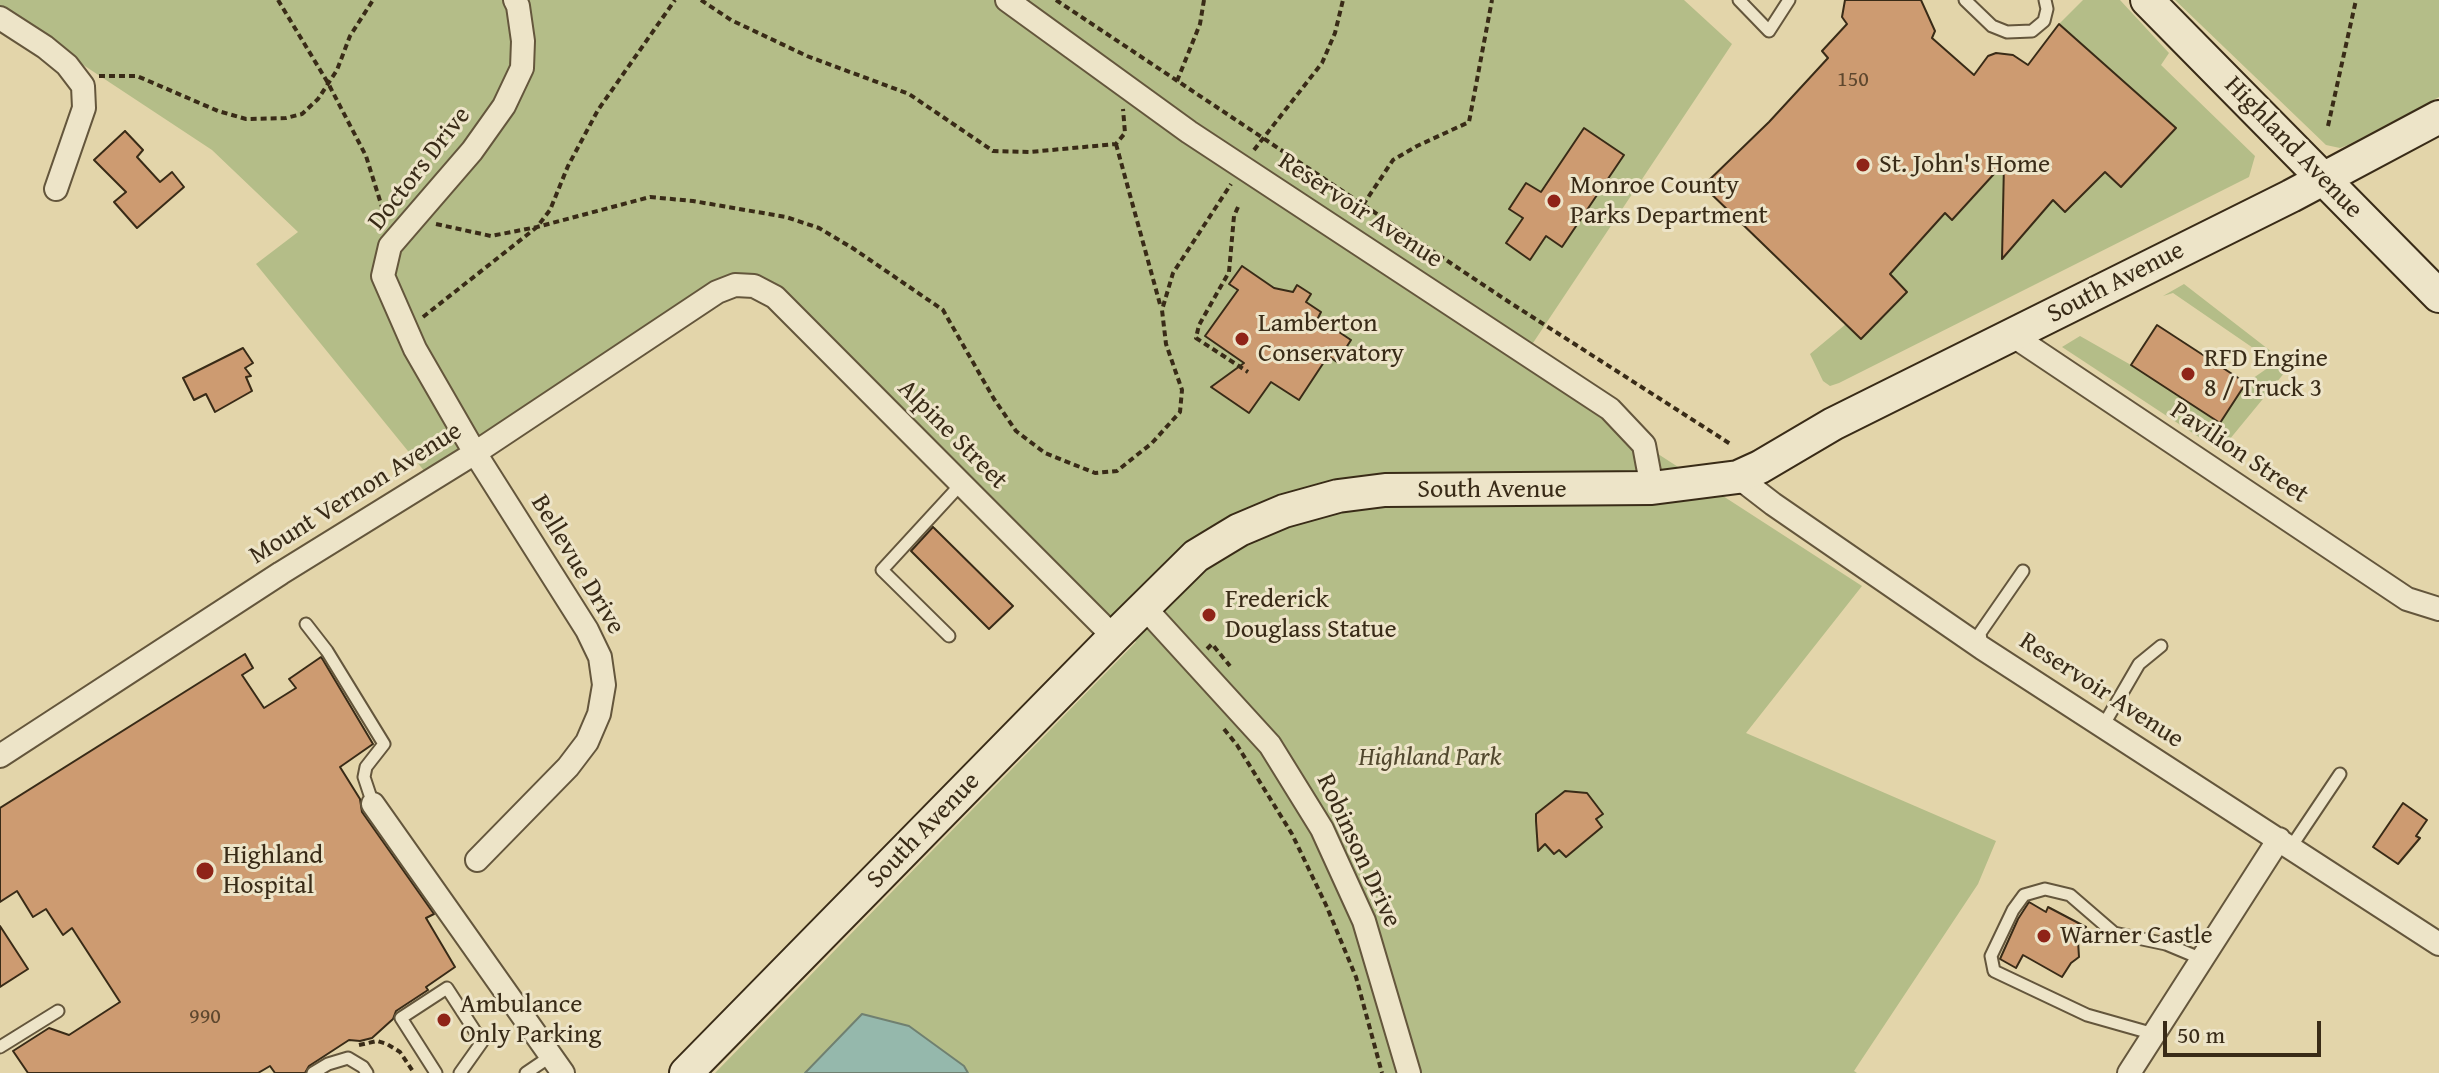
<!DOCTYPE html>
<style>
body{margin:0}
#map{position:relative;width:2439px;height:1073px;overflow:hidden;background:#e3d5aa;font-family:"Gentium Book Plus",serif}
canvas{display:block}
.scale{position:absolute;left:2163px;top:1021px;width:158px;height:36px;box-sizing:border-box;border:4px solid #392b17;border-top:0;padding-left:10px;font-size:24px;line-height:28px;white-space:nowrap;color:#392b17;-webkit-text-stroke:6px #ede4c8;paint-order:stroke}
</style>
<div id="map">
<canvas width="2439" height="1073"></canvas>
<div class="scale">50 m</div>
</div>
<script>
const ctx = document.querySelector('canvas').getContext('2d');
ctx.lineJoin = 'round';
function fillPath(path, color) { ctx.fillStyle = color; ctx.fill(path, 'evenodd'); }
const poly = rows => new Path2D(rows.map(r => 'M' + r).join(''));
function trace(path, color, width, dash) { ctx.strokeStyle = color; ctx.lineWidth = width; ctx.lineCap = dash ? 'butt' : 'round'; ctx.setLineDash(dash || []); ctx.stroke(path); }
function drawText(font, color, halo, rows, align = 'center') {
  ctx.font = font + ' "Gentium Book Plus",serif'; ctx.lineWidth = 6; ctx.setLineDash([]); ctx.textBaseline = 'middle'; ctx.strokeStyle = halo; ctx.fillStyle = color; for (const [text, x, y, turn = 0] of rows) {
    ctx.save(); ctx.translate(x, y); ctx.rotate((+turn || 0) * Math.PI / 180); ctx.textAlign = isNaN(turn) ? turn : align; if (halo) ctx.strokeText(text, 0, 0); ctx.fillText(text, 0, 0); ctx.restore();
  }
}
fillPath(poly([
 [0,0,1684,0,1732,44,1519,364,1862,586,1746,733,1996,841,1978,884,1854,1071,1857,1073,715,1073,1136,642,781,288,755,275,741,273,727,276,712,282,582,371,425,472,256,264,298,232,212,150,0,10],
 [2083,0,2120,0,2169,53,2161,65,2255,156,2249,177,1839,383,1830,386,1823,381,1810,354,1846,324,1861,339,1907,292,1890,274,1945,213,1953,220,2008,159,2003,258,2053,200,2065,212,2105,172,2122,187,2175,129,2059,24],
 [2175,0,2439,0,2439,97,2348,145,2340,148,2326,145],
 [2184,284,2290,366,2220,451,2062,347,2080,336,2131,365,2220,422,2246,383,2275,363,2173,293,2163,296]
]), '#b4bd88');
const water = poly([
 [862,1014,909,1026,964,1066,968,1073,805,1073,862,1014]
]);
fillPath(water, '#95b8ac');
trace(water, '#708070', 2);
const building = poly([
 [1845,0,1921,0,1935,31,1932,38,1974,75,1988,56,1996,53,2013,55,2028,65,2059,24,2176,128,2121,187,2105,172,2065,212,2053,200,2002,259,2004,163,1952,220,1945,213,1890,274,1907,292,1861,339,1703,186,1769,122,1828,58,1822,51,1847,24,1842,17,1845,0],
 [1584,128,1624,155,1562,247,1546,236,1530,260,1506,243,1523,218,1509,209,1526,183,1541,192,1584,128],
 [125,131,143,150,137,157,160,182,172,172,184,187,137,228,114,202,126,192,94,160,125,131],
 [1242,266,1274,288,1293,292,1297,285,1311,294,1306,302,1321,312,1318,318,1351,340,1337,362,1328,356,1299,400,1271,382,1249,413,1211,387,1244,363,1205,336,1238,290,1229,284,1242,266],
 [2157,325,2246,383,2220,423,2131,365,2157,325],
 [243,348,253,363,245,368,251,376,246,377,252,391,215,412,206,394,194,400,183,378,243,348],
 [933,527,1013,606,989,629,911,551,933,527],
 [245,654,253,668,242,675,264,708,296,688,289,679,321,657,323,660,373,744,340,767,360,799,362,812,434,914,426,918,455,967,426,987,428,990,396,1011,393,1019,372,1038,360,1041,349,1040,309,1066,305,1073,275,1073,270,1066,258,1073,28,1073,13,1051,49,1028,69,1035,120,1002,72,928,63,935,46,909,33,917,17,891,0,902,0,808,245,654],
 [1565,791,1587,793,1603,814,1596,819,1602,827,1566,857,1559,850,1554,854,1545,844,1538,851,1536,821,1536,814,1565,791],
 [2403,803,2427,820,2416,836,2420,838,2398,864,2373,847,2403,803],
 [2029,902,2046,912,2048,907,2086,927,2078,941,2079,957,2071,963,2062,977,2023,955,2016,968,2000,959,2018,919,2029,902],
 [0,926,28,969,0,987,0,926]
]);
fillPath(building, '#cd9b71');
trace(building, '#392b17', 2);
const lane = poly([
 [1739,0,1769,31,1789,0],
 [1965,0,1992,26,2007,32,2032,31,2044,21,2047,9,2045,0],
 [306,624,327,651,384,744,366,767,364,777,373,804],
 [949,636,882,570,962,483],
 [1982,648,1980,633,2023,571],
 [2103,726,2139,664,2161,646],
 [2291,847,2340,774],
 [2154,1034,2087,1015,1994,971,1991,956,2013,910,2024,895,2045,889,2070,895,2114,933,2166,944,2202,959],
 [0,1047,58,1011],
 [313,1073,328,1064,348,1058,363,1067,367,1073],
 [436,1073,401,1018,447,988,482,1042,460,1073],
 [526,1073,551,1056]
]);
const street = poly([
 [1007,0,1189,132,1610,409,1644,445,1652,488],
 [0,18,45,47,67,65,83,86,84,108,56,189],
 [2012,335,2407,599,2439,609],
 [1738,477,1773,504,1982,648,2439,944],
 [1144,607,1270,745,1322,829,1364,921,1409,1073],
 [0,756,281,573,475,453,717,292,735,285,754,286,775,297,1114,637],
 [373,804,563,1073],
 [477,860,568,767,587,742,599,714,604,685,600,657,587,630,475,453,415,349,383,276,390,246,472,151,504,106,522,68,523,41,518,6,515,0],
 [2129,1073,2279,839]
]);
const secondary = poly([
 [2147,0,2439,296],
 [686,1073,1114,637,1196,556,1239,530,1284,511,1338,496,1385,490,1652,488,1738,477,1760,467,1833,424,2291,196,2439,117]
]);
trace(lane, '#64563c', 15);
trace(street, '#64563c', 26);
trace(secondary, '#392b17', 36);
trace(poly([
 [278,0,328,83,366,156,386,220],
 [701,0,731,20,807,56,909,94,993,151,1030,152,1116,144,1125,133,1123,109],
 [1056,0,1509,302,1732,445],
 [99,76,137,76,218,111,246,119,286,118,302,114,318,99,337,70,350,36,373,0],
 [1177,81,1200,24,1204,0],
 [2328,126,2356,0],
 [1116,144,1161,308],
 [1254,150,1322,63,1335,33,1343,0],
 [1363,205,1393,160,1417,146,1469,122,1492,0],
 [1238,207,1234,216,1229,272,1199,325,1196,338,1248,372],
 [436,224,491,236,537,227,650,197,693,201,786,217,819,228,854,249,943,310,994,399,1016,431,1045,453,1095,473,1117,471,1152,443,1180,412,1182,390,1166,344,1162,310,1173,273,1231,184],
 [423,317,537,227,550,210,568,166,598,110,675,0],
 [1207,649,1212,644,1230,666],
 [1224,729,1237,745,1292,834,1326,905,1356,977,1382,1073],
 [359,1045,377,1041,387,1044,400,1052,414,1073]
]), '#392b17', 4, [6, 4]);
trace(lane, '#ede4c8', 11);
trace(street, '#ede4c8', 22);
trace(secondary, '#ede4c8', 32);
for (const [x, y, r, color] of [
 [1863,165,8,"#8f2418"],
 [1554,201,8,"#8f2418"],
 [1242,339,8,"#8f2418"],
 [2188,374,8,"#8f2418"],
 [1209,615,8,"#8f2418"],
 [205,871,10,"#8f2418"],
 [2044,936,8,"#8f2418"],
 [444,1020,8,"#8f2418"]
]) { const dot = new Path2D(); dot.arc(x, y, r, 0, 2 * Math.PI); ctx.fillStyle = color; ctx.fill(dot); trace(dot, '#ede4c8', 3); }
drawText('22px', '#5e472e', null, [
 ["150",1853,80],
 ["990",205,1017]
]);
drawText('26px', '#392b17', '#ede4c8', [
 ["Highland Avenue",2293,148,46],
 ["Doctors Drive",420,169,-52],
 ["Reservoir Avenue",1360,211,33],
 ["South Avenue",2116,283,-27],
 ["Alpine Street",952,435,45],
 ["Pavilion Street",2239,453,34],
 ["South Avenue",1492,490],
 ["Mount Vernon Avenue",356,494,-32],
 ["Bellevue Drive",577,565,59],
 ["Reservoir Avenue",2101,691,33],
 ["South Avenue",924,831,-46],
 ["Robinson Drive",1358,851,65]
]);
drawText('26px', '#392b17', '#ede4c8', [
 ["St. John's Home",1879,165],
 ["Monroe County",1570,186],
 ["Parks Department",1570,216],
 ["Lamberton",1258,324],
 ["Conservatory",1258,354],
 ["RFD Engine",2204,359],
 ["8 / Truck 3",2204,389],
 ["Frederick",1225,600],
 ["Douglass Statue",1225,630],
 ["Highland",223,856],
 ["Hospital",223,886],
 ["Warner Castle",2060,936],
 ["Ambulance",460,1005],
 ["Only Parking",460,1035]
], 'left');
drawText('italic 26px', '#52482e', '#ede4c8', [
 ["Highland Park",1430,758]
]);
</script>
